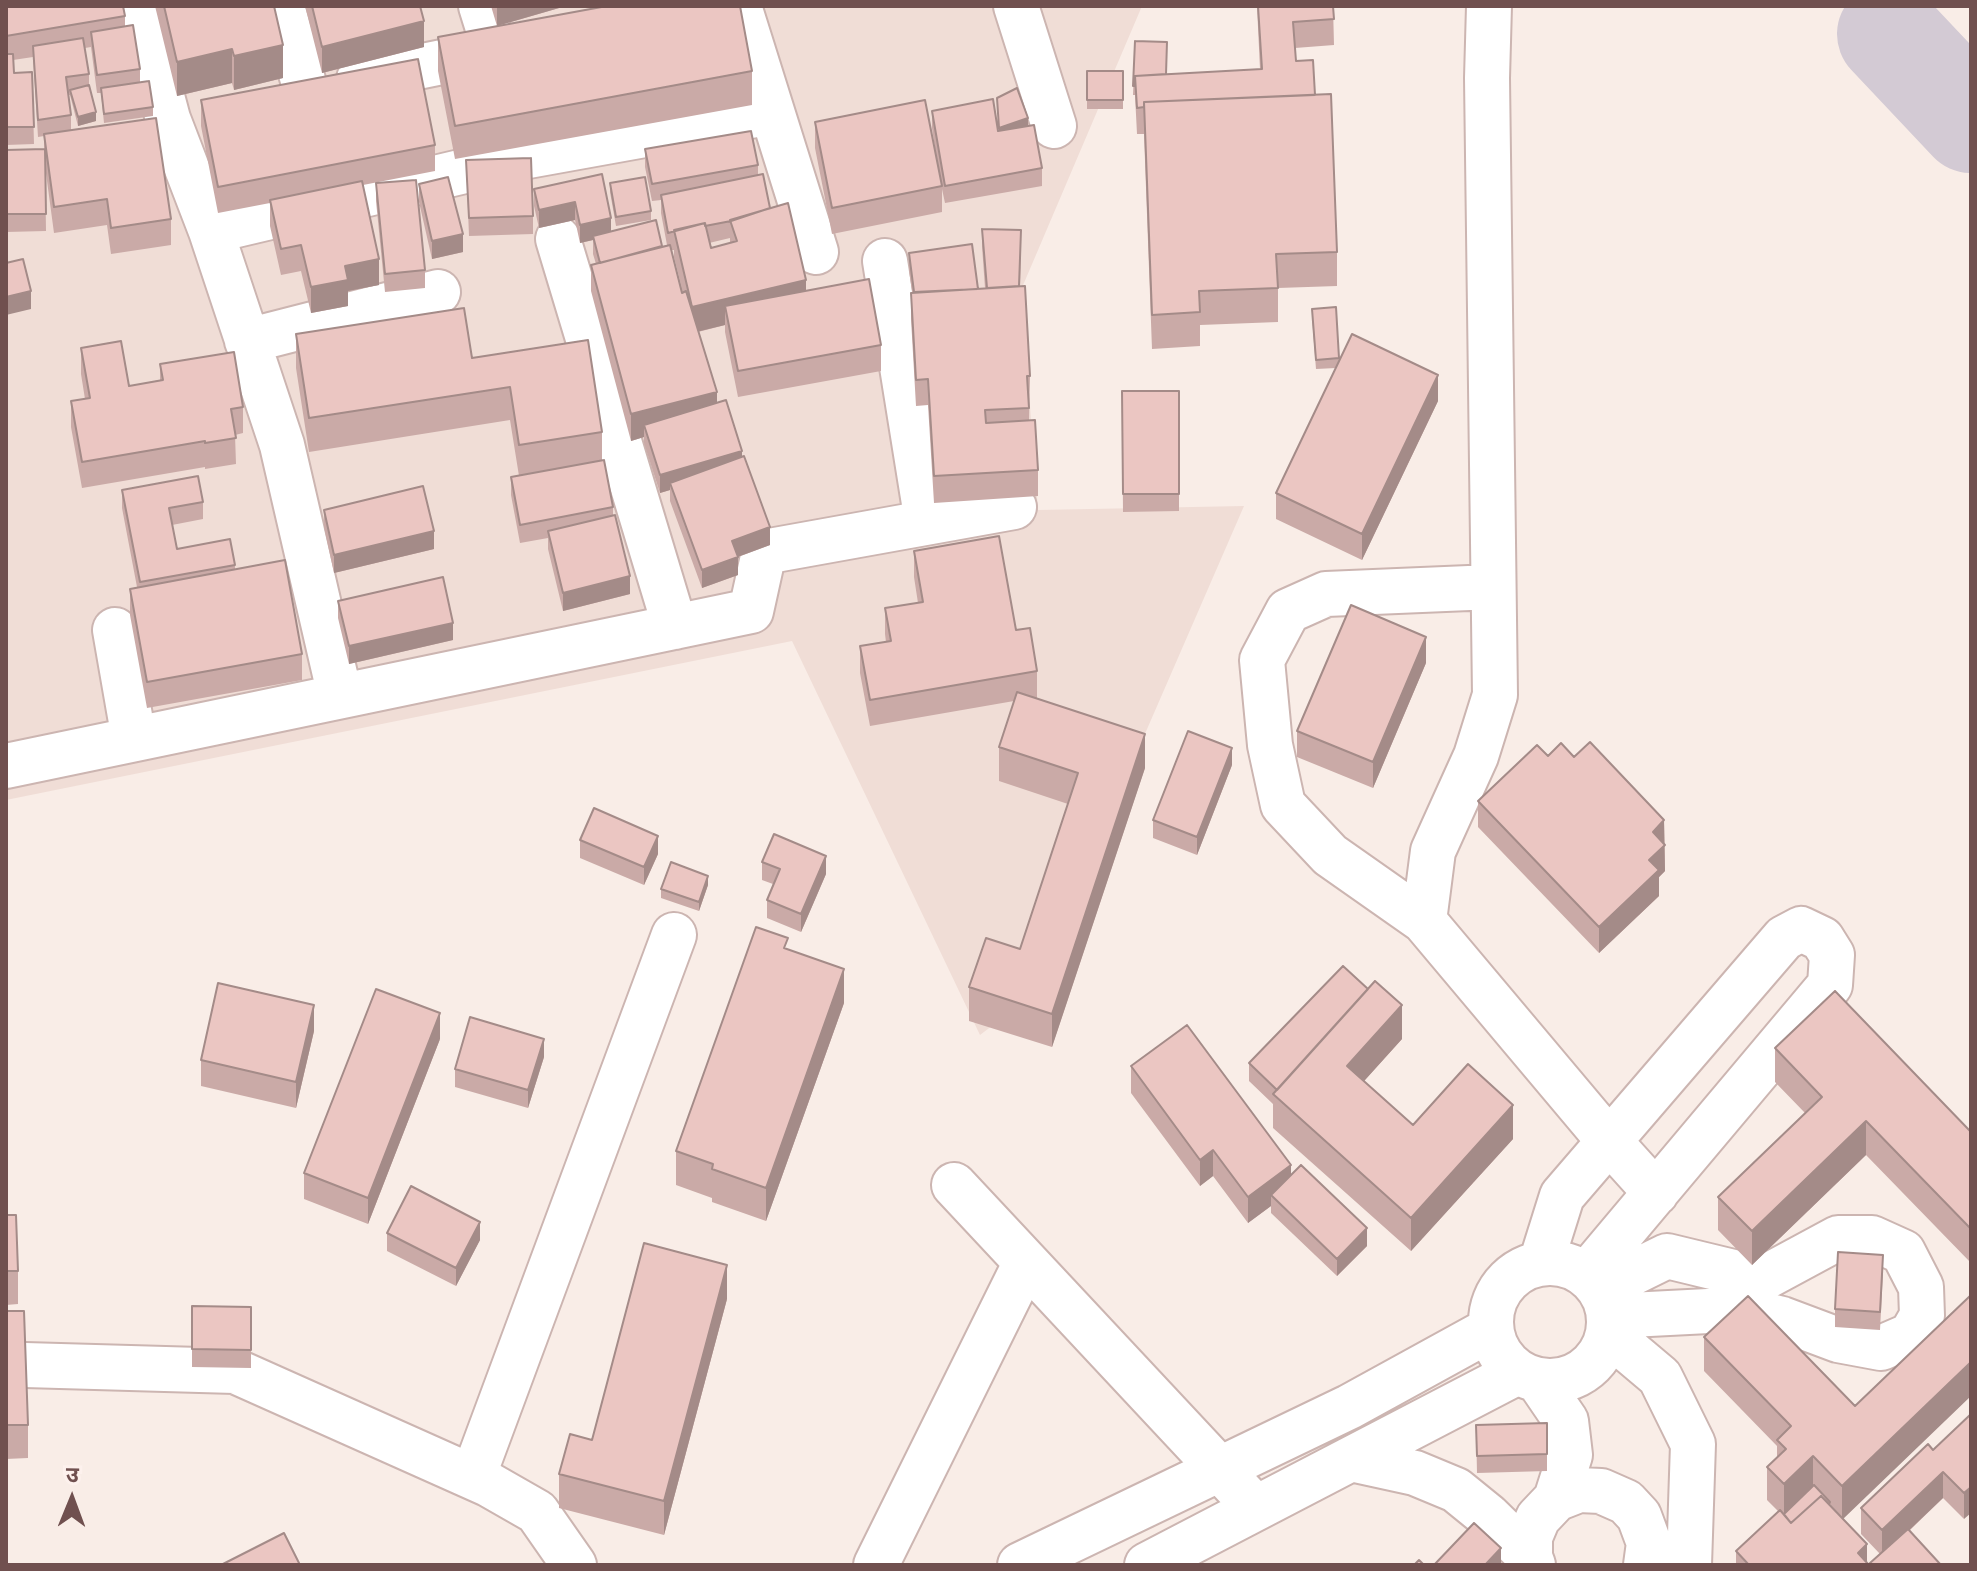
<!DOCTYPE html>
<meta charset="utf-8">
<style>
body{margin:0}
#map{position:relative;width:1977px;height:1571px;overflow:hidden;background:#f9ede7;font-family:"Varela Round","Noto Sans Devanagari",sans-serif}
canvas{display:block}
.frame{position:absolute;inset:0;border:8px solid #70504f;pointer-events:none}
.north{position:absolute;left:32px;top:1459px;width:80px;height:80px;-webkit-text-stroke:6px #fdf1ed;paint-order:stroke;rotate:1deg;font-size:22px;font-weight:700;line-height:32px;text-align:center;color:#70504f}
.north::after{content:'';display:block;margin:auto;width:28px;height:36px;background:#70504f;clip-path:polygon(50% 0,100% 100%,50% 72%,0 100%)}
</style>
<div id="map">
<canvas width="1977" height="1571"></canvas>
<div class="frame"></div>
<div class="north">उ</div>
</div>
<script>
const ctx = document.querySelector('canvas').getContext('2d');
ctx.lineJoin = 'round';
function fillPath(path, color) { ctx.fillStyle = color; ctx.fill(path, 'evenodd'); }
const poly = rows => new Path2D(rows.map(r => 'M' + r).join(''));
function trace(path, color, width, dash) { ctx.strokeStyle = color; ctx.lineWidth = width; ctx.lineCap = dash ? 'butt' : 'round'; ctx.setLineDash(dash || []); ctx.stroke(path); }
fillPath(poly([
 [6,6,1142,6,1021,290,1038,510,1244,506,1031,996,980,1035,792,641,6,800]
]), '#f0ddd6');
trace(poly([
 [1889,34,1971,121]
]), '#d3cad4', 104);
const minor = poly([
 [138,6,168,119,211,231,282,445,340,696],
 [282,6,306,91],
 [481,6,495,51],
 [739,6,816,252],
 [1016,6,1054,126],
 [1489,6,1487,78,1495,695,1476,756,1433,851,1424,921,1609,1141,1656,1193],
 [359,79,496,51],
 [211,231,528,156,772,112],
 [558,239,675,627],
 [885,261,927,522],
 [247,341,438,292],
 [115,630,134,739],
 [6,766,751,611,764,552,1014,507],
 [1424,921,1330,855,1283,805,1270,745,1262,660,1288,611,1326,594,1493,587],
 [954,1185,1256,1508],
 '1491 1322a59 59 0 1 1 118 0a59 59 0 1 1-118 0Z',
 [1541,1263,1562,1196,1784,938,1801,929,1822,939,1832,955,1830,985,1587,1274],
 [1600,1289,1667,1256,1762,1279,1838,1238,1872,1238,1903,1252,1921,1287,1922,1316,1911,1335,1881,1348,1838,1340,1782,1319,1757,1313,1728,1310,1610,1316],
 [1609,1334,1660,1377,1693,1444,1689,1565],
 [25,1365,235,1371,488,1484,537,1512,574,1565],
 [1538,1380,1566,1421,1570,1455,1556,1499],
 [1351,1459,1415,1473,1456,1490,1488,1516,1530,1557],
 [473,1477,674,935],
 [876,1565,1026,1262],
 [1020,1565,1349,1407,1491,1329],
 [1147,1565,1518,1372],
 [1533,1565,1530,1557,1530,1537,1538,1518,1556,1499,1579,1490,1601,1491,1626,1502,1639,1516,1649,1543,1646,1565]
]);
trace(minor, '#ccb5b1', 48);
trace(minor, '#fff', 44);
fillPath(poly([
 [6,6,125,16,125,26,140,69,140,83,153,107,153,116,104,123,101,93,97,93,91,47,85,48,89,74,89,85,96,121,78,126,70,95,68,95,71,115,71,130,171,219,171,245,111,254,107,225,54,233,45,166,46,231,6,232,6,150,44,149,44,136,38,137,33,57,13,60,14,73,32,72,34,144,6,145],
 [155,6,274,6,283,78,234,90,232,83,177,96],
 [305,6,420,6,424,47,322,73],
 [491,6,566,6,497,26],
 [1257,6,1333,6,1334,45,1295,48,1296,61,1315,95,1337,252,1337,286,1278,288,1278,322,1200,325,1200,346,1152,349,1144,134,1137,134,1135,95,1133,95,1135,41,1166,74,1260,69],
 [438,37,752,71,752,105,455,159,438,71],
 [1087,71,1123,71,1123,109,1087,109],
 [997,98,1028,126,1042,168,1042,186,945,203,942,189,942,212,832,234,815,148,815,122,937,162,932,128,932,111,999,131],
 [201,100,435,145,435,171,363,185,379,285,348,291,348,306,311,313,301,271,281,275,270,226,270,203,218,213,201,126],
 [645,149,758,165,758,175,770,208,806,291,881,345,881,371,738,397,725,332,725,325,698,332,717,403,742,457,770,545,738,557,738,575,702,588,670,501,670,490,660,493,644,443,644,437,631,441,591,291,591,265,596,264,593,254,593,240,580,243,575,220,539,228,534,206,534,189,602,174,611,231,662,246,667,245,661,213,661,200,652,201,645,167],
 [730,238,730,243,711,248,709,243],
 [671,250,674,250,674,257,683,293],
 [466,160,533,216,533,234,469,236],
 [376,183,425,270,425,288,385,292,376,201],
 [610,183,651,211,651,220,616,226,610,192],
 [419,184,463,252,432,259,419,202],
 [982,229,1021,248,1020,286,1030,376,1029,420,1038,470,1038,496,934,503,928,405,916,406,911,319,911,293,912,292,909,270,909,253,978,289,985,288,982,246],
 [1336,307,1339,361,1438,401,1362,560,1276,519,1276,493,1336,368,1316,369,1312,318],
 [296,334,472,358,602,432,602,460,613,507,613,515,630,594,563,611,548,549,548,538,520,543,511,495,511,477,519,476,510,420,309,452,296,368],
 [81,348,129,386,160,380,160,364,243,407,243,433,235,435,236,464,205,469,205,467,82,488,71,427,71,401,85,399,81,374],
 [1122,391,1179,391,1179,511,1123,512],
 [122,490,203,502,203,519,172,525,177,549,235,565,235,570,302,654,302,680,147,708,130,615,130,589,137,587,122,508],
 [324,510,434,549,334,573,324,527],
 [914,551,1016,630,1037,671,1037,698,1036,698,1145,768,1052,1047,969,1021,969,987,1020,949,1068,804,999,781,999,747,1014,701,870,726,860,673,860,646,886,642,885,634,885,608,918,603,914,577],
 [338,601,453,640,349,664,338,618],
 [1426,663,1373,788,1297,757,1297,731],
 [1574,757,1664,820,1665,871,1659,877,1659,896,1599,953,1478,827,1478,801],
 [1232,765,1197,855,1153,838,1153,820],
 [580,840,658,854,644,885,580,858],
 [762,862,826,874,801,932,767,918,767,900,773,884,762,880],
 [708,885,699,911,661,898,661,889],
 [788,949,844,1003,766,1221,712,1202,712,1198,676,1185,676,1151],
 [314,1031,296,1108,201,1086,201,1060],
 [440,1039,368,1224,304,1199,304,1173],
 [1402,1039,1364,1081,1413,1125,1513,1139,1411,1251,1273,1128,1273,1104,1249,1081,1249,1063],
 [1775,1048,1971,1132,1971,1263,1866,1155,1752,1265,1718,1230,1718,1197,1805,1113,1775,1082],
 [544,1057,528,1108,455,1087,455,1069],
 [1131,1066,1291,1175,1367,1246,1337,1276,1271,1213,1271,1206,1248,1223,1213,1176,1200,1186,1131,1093],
 [6,1215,18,1271,18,1304,6,1305],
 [387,1233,480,1240,456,1286,387,1251],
 [1883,1272,1880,1330,1835,1327,1835,1309],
 [727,1299,664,1535,559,1508,559,1474],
 [192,1306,251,1307,251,1368,192,1367],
 [6,1311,28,1425,28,1458,6,1459],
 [1704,1337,1855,1406,1843,1519,1869,1565,1736,1565,1736,1551,1778,1511,1767,1500,1767,1467,1777,1458,1777,1446,1704,1371],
 [1971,1414,1964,1519,1943,1498,1909,1531,1941,1565,1870,1565,1870,1563,1880,1554,1861,1534,1861,1508,1933,1450],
 [1547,1423,1547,1471,1477,1473,1476,1425]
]), '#caaaa7');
fillPath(poly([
 [497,6,566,6,497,26],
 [424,21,424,47,322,73,322,47],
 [283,45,283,78,234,90,234,56],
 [232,49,232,83,177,96,177,62],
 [96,112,96,121,78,126,78,117],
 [1028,118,1028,127,999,137,999,128],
 [575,202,575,220,539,228,539,210],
 [611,218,611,236,593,236,593,240,580,243,580,225],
 [463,234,463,252,432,259,432,241],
 [379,259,379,285,348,291,348,306,311,313,311,287,345,266],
 [806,280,806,306,725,306,725,325,692,333,692,307],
 [31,291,31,309,6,315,6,297],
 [1438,375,1438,401,1362,560,1362,534],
 [717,392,717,418,644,425,644,437,631,441,631,414],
 [742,451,742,468,670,483,670,490,660,493,660,475],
 [770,527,770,545,732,559,732,541],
 [434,531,434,549,334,573,334,555],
 [738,557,738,575,702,588,702,570],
 [630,576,630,594,563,611,563,593],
 [453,623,453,640,349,664,349,646],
 [1426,637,1426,663,1373,788,1373,762],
 [1145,734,1145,768,1052,1047,1052,1014],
 [1232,748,1232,765,1197,855,1197,837],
 [1664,820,1665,871,1659,877,1659,896,1599,953,1599,927,1649,860,1653,832],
 [658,836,658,854,644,885,644,867],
 [826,856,826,874,801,932,801,914],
 [708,876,708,885,699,911,699,902],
 [844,969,844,1003,766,1221,766,1188],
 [314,1005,314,1031,296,1108,296,1082],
 [1402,1005,1402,1039,1347,1100,1347,1066],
 [440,1013,440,1039,368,1224,368,1198],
 [544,1039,544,1057,528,1108,528,1090],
 [1513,1105,1513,1139,1411,1251,1411,1218],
 [1866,1121,1866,1155,1752,1265,1752,1231],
 [1213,1150,1213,1176,1200,1186,1200,1160],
 [1291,1165,1291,1191,1271,1195,1271,1206,1248,1223,1248,1197],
 [480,1222,480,1240,456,1286,456,1268],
 [1367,1228,1367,1246,1337,1276,1337,1259],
 [727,1265,727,1299,664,1535,664,1501],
 [1971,1362,1971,1396,1842,1520,1842,1486],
 [1813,1456,1813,1490,1784,1517,1784,1484],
 [1943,1472,1943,1498,1882,1556,1882,1530],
 [1971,1487,1971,1513,1964,1519,1964,1493],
 [1867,1544,1867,1565,1858,1553],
 [1501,1548,1501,1565,1485,1565]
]), '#a48b88');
const building = poly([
 [6,6,123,6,125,16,6,36,6,6],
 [164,6,274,6,283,45,234,56,232,49,177,62,164,6],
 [312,6,420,6,424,21,322,47,312,6],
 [607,6,740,6,752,71,455,126,438,37,607,6],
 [1258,6,1333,6,1334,19,1293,22,1296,61,1313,60,1315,95,1144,102,1144,107,1137,108,1135,76,1262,69,1258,6],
 [133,25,140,69,97,75,91,32,133,25],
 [83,38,89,74,66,77,71,115,38,120,33,46,83,38],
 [1135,41,1167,42,1166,74,1135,76,1135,86,1133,86,1135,41],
 [6,54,13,54,14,73,32,72,34,127,6,127,6,54],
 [418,59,435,145,218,187,201,100,418,59],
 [1087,71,1123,71,1123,100,1087,100,1087,71],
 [149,81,153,107,104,114,101,88,149,81],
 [89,85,96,112,78,117,70,90,89,85],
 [1017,88,1028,118,999,128,997,98,1017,88],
 [1331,94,1337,252,1276,254,1278,288,1199,291,1200,312,1152,315,1144,102,1331,94],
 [993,99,998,131,1034,125,1042,168,945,186,932,111,993,99],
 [925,100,942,186,832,208,815,122,925,100],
 [156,118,171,219,111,228,107,199,54,207,44,134,156,118],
 [751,131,758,165,652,184,645,149,751,131],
 [45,149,46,214,6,214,6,150,45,149],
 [531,158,533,216,469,218,466,160,531,158],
 [602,174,611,218,580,225,575,202,539,210,534,189,602,174],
 [763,174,770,208,731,221,705,226,705,223,668,233,661,195,763,174],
 [448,177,463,234,432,241,419,184,448,177],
 [645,177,651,211,616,217,610,183,645,177],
 [416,180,425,270,385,274,376,183,416,180],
 [362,181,379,259,345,266,348,280,311,287,301,245,281,249,270,200,362,181],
 [788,203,806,280,692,307,674,230,705,223,711,248,737,241,730,220,788,203],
 [656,220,662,246,600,263,593,236,656,220],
 [982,229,1021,230,1019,286,987,288,982,229],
 [972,244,978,289,914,292,909,253,972,244],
 [670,245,682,293,686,291,717,392,631,414,591,265,670,245],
 [23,259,31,291,6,297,6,263,23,259],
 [869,279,881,345,738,371,725,306,869,279],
 [1025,286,1030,376,1027,376,1029,408,985,410,986,423,1035,420,1038,470,934,476,928,379,916,380,911,293,1025,286],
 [1336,307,1339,358,1316,360,1312,309,1336,307],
 [464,308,472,358,588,340,602,432,519,445,510,387,309,418,296,334,464,308],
 [1352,334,1438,375,1362,534,1276,493,1352,334],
 [121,341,129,386,163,380,160,364,234,352,243,407,231,409,236,438,205,443,205,441,82,462,71,401,90,398,81,348,121,341],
 [1122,391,1179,391,1179,494,1123,494,1122,391],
 [726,400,742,451,660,475,644,425,726,400],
 [744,456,770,527,732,541,738,557,702,570,670,483,744,456],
 [604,460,613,507,520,525,511,477,604,460],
 [198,476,203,502,169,508,177,549,230,539,235,565,140,582,122,490,198,476],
 [423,486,434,531,334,555,324,510,423,486],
 [615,515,630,576,563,593,548,531,615,515],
 [999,536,1016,630,1030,628,1037,671,870,700,860,646,891,641,885,608,923,602,914,551,999,536],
 [285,560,302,654,147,682,130,589,285,560],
 [443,577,453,623,349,646,338,601,443,577],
 [1351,605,1426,637,1373,762,1297,731,1351,605],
 [1017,692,1145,734,1052,1014,969,987,986,938,1020,949,1078,773,999,747,1017,692],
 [1188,731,1232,748,1197,837,1153,820,1188,731],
 [1590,742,1664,820,1653,832,1665,845,1649,860,1659,870,1599,927,1478,801,1537,745,1548,756,1561,743,1574,757,1590,742],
 [594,808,658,836,644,867,580,840,594,808],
 [774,834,826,856,801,914,767,900,780,869,762,862,774,834],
 [671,862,708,876,699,902,661,889,671,862],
 [756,927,788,938,784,948,844,969,766,1188,712,1169,713,1164,676,1151,756,927],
 [1343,966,1368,989,1277,1090,1249,1063,1343,966],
 [1375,981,1402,1005,1347,1066,1413,1125,1468,1064,1513,1105,1411,1218,1273,1094,1375,981],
 [218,983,314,1005,296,1082,201,1060,218,983],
 [376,989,440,1013,368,1198,304,1173,376,989],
 [1835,991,1971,1132,1971,1229,1866,1121,1752,1231,1718,1197,1822,1097,1775,1048,1835,991],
 [470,1017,544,1039,528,1090,455,1069,470,1017],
 [1187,1025,1291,1165,1248,1197,1213,1150,1200,1160,1131,1066,1187,1025],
 [1301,1165,1367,1228,1337,1259,1271,1195,1301,1165],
 [411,1186,480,1222,456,1268,387,1233,411,1186],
 [6,1215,16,1215,18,1271,6,1271,6,1215],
 [644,1243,727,1265,664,1501,559,1474,570,1434,592,1440,644,1243],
 [1838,1252,1883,1255,1880,1312,1835,1309,1838,1252],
 [1971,1295,1971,1362,1842,1486,1813,1456,1784,1484,1767,1467,1786,1449,1777,1440,1791,1426,1704,1337,1748,1296,1855,1406,1971,1295],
 [192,1306,251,1307,251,1350,192,1349,192,1306],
 [6,1311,24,1311,28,1425,6,1425,6,1311],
 [1971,1414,1971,1487,1964,1493,1943,1472,1882,1530,1861,1508,1928,1444,1933,1450,1971,1414],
 [1547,1423,1547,1454,1477,1456,1476,1425,1547,1423],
 [1814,1485,1830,1502,1829,1504,1821,1496,1791,1523,1784,1514,1814,1485],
 [1821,1496,1867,1544,1858,1553,1869,1565,1749,1565,1736,1551,1780,1510,1791,1523,1821,1496],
 [1474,1523,1501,1548,1485,1565,1434,1565,1474,1523],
 [1908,1529,1941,1565,1872,1565,1870,1563,1908,1529],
 [284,1533,300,1565,221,1565,284,1533],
 [1419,1560,1424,1565,1414,1565,1419,1560]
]);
fillPath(building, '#ebc6c2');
trace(building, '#a48b88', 2);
</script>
